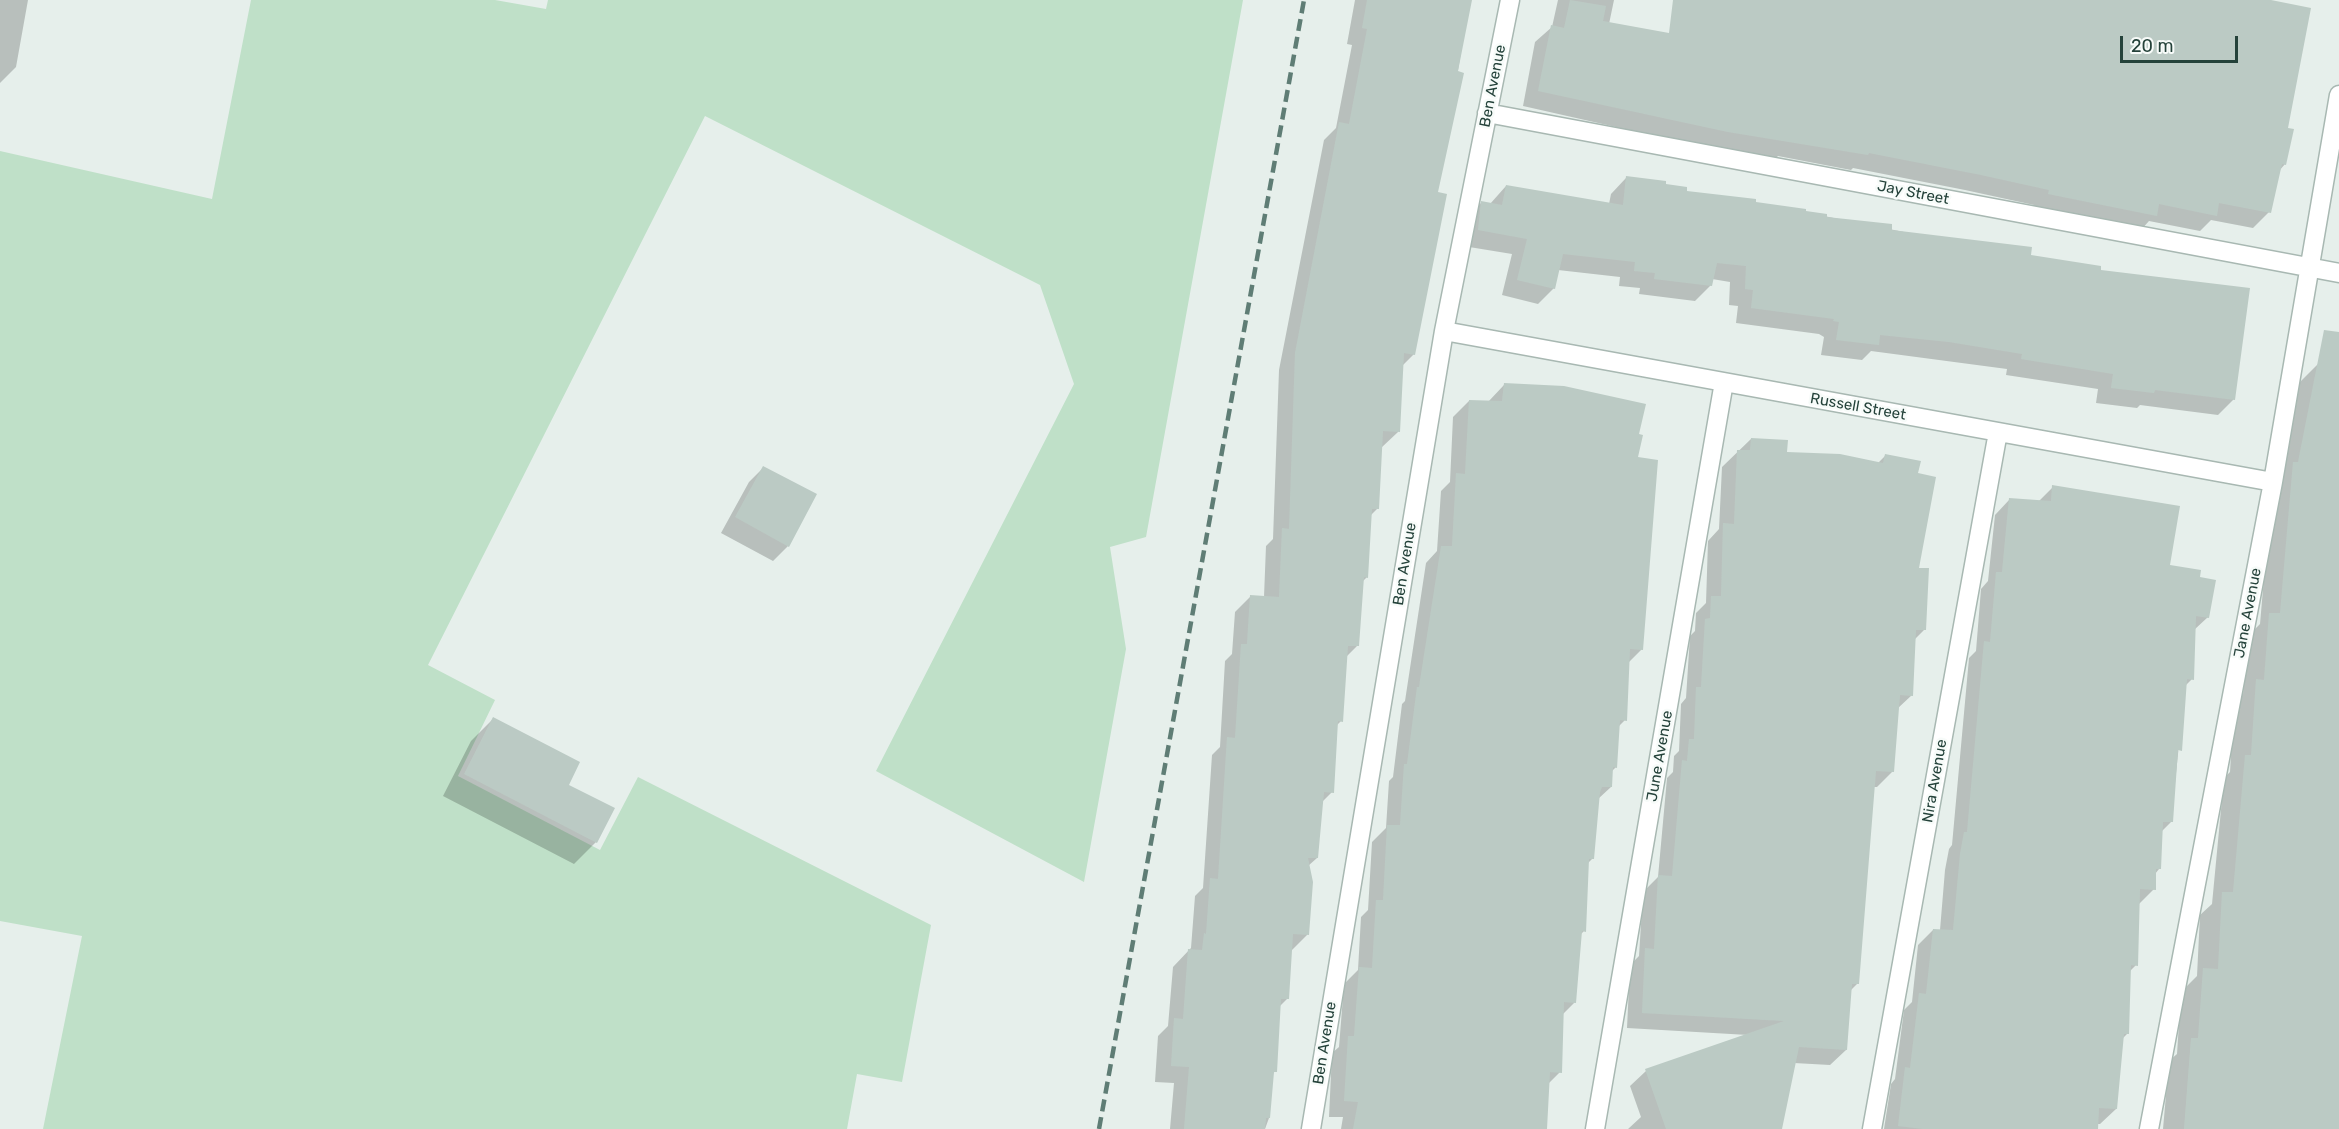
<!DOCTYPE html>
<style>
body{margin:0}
#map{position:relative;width:2339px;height:1129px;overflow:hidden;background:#e6efeb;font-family:Rubik,sans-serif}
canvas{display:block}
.scale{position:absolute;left:2120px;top:36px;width:118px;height:27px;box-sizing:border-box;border:3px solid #24423a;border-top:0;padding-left:8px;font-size:18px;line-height:21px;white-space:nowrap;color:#24423a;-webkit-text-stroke:4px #f7fbf9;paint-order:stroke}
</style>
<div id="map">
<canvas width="2339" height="1129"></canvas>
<div class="scale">20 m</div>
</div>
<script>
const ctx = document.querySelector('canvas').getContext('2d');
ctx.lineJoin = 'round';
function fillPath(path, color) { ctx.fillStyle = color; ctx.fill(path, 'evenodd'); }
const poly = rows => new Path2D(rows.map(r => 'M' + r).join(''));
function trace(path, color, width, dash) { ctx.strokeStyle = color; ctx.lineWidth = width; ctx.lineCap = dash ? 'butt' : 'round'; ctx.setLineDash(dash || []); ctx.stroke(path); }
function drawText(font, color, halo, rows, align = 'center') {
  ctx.font = font + ' Rubik,sans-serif'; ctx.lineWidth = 5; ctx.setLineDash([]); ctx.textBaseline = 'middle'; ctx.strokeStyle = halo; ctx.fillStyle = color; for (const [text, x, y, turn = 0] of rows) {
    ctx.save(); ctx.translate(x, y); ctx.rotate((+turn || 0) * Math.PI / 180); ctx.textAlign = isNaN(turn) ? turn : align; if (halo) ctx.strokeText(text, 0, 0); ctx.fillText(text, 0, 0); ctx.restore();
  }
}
fillPath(poly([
 [251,0,495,0,546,9,548,0,1243,0,1146,537,1110,547,1126,649,1084,882,876,771,1074,384,1040,285,705,116,428,665,495,700,458,776,600,850,638,777,931,925,902,1082,857,1074,847,1129,43,1129,82,936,0,921,0,151,212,199]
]), '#bfe0c8');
fillPath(poly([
 [0,0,28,0,16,67,0,83],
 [1355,0,1470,0,1437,193,1414,354,1402,366,1398,432,1381,448,1378,508,1370,516,1367,577,1362,582,1357,646,1345,658,1341,721,1336,726,1332,792,1321,803,1317,858,1308,866,1307,935,1291,951,1287,999,1279,1007,1275,1071,1272,1075,1269,1118,1265,1129,1170,1129,1174,1083,1155,1082,1158,1036,1168,1026,1173,967,1191,948,1195,896,1203,888,1212,755,1220,747,1225,661,1232,654,1235,612,1251,596,1264,597,1266,546,1273,539,1279,370,1324,140,1336,128,1352,45,1347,44],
 [1558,0,1614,0,1609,24,1711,42,1719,0,2261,0,2286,129,2285,164,2279,171,2269,212,2253,228,2211,220,2200,231,2149,221,2140,231,2033,210,2034,205,1965,190,1853,168,1851,170,1778,156,1776,158,1647,134,1523,106,1535,42,1552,27],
 [1626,178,1685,192,1804,212,2099,271,2234,399,2218,415,2140,405,2137,408,2096,403,2098,389,2006,375,2007,369,1871,351,1862,360,1821,355,1824,337,1819,334,1736,323,1738,306,1729,305,1730,282,1712,279,1711,285,1695,301,1639,294,1640,288,1619,286,1620,277,1558,270,1554,288,1538,304,1502,295,1512,254,1463,246,1466,218,1482,202,1490,204,1506,186,1609,204,1611,194],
 [2322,360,2339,364,2339,1129,2163,1129,2169,1061,2177,1054,2181,992,2197,976,2200,915,2212,904,2224,778,2230,772,2234,703,2243,694,2248,636,2260,624,2272,485,2294,398,2298,394,2300,382],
 [1504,385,1637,435,1642,649,1628,663,1625,720,1618,727,1616,767,1611,772,1611,787,1598,799,1593,858,1587,864,1584,931,1581,934,1575,1002,1562,1015,1560,1072,1548,1084,1546,1129,1341,1129,1343,1117,1329,1117,1332,1053,1339,1047,1344,984,1358,970,1361,917,1368,910,1372,842,1386,828,1389,781,1393,777,1402,704,1405,701,1426,563,1437,551,1441,491,1450,482,1453,417,1469,401,1488,402],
 [1751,439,1786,454,1878,463,1885,456,1917,474,1917,569,1924,630,1914,640,1912,695,1897,709,1893,771,1877,787,1873,787,1858,983,1850,991,1846,1050,1830,1065,1794,1063,1781,1129,1628,1129,1641,1117,1630,1086,1646,1071,1748,1035,1627,1028,1630,965,1639,956,1643,892,1658,877,1667,778,1673,772,1674,756,1679,751,1681,704,1686,698,1690,636,1695,631,1696,613,1706,603,1708,541,1719,529,1722,467],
 [764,467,788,546,773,561,721,533,749,482],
 [2053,487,2168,566,2198,579,2208,617,2194,630,2192,679,2185,686,2171,822,2161,832,2159,869,2155,874,2154,889,2138,905,2136,965,2130,971,2127,1034,2122,1039,2116,1109,2100,1124,2097,1124,2096,1129,1884,1129,1891,1084,1895,1079,1904,1010,1912,1002,1918,945,1933,930,1940,930,1945,870,1949,849,1952,845,1969,658,1976,651,1981,589,1988,581,1995,515,2010,499,2038,502],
 [493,719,567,786,596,842,574,864,443,796,471,741]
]), '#0003');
fillPath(poly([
 [1367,0,1472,0,1458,71,1464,73,1438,192,1447,194,1415,355,1404,353,1400,432,1383,431,1379,509,1372,509,1368,578,1364,577,1359,646,1348,646,1343,722,1338,721,1334,793,1324,792,1318,858,1308,858,1313,882,1309,935,1293,934,1289,999,1281,999,1277,1072,1274,1072,1270,1118,1266,1118,1265,1129,1184,1129,1189,1067,1171,1066,1174,1018,1183,1019,1188,949,1202,950,1204,933,1206,934,1210,878,1218,879,1227,737,1235,738,1241,644,1247,644,1250,595,1279,597,1282,528,1289,529,1295,353,1339,122,1349,124,1367,29,1362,28],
 [1570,0,1606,6,1603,21,1669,33,1673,0,2271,0,2311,8,2288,128,2294,129,2286,165,2282,164,2271,213,2219,203,2217,216,2159,204,2157,216,2048,194,2049,190,1981,175,1869,153,1868,155,1728,132,1538,91,1551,25,1564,28],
 [1626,176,1666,181,1666,184,1687,187,1687,191,1756,199,1756,202,1806,209,1806,211,1827,214,1827,217,1892,224,1892,230,2032,247,2031,255,2101,266,2101,270,2250,288,2235,400,2155,390,2154,393,2111,388,2113,374,2021,359,2022,354,1949,342,1880,335,1879,345,1836,340,1839,322,1833,321,1834,319,1751,308,1753,290,1745,289,1746,266,1717,263,1712,286,1654,279,1655,273,1634,271,1635,262,1563,254,1555,289,1517,280,1527,239,1478,230,1481,201,1502,205,1506,185,1623,205],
 [2324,330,2339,332,2339,1129,2184,1129,2191,1038,2198,1038,2203,968,2218,969,2222,892,2233,892,2245,755,2251,755,2256,679,2264,680,2269,613,2280,613,2293,462,2298,462],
 [1504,383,1564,386,1646,404,1639,434,1643,435,1638,457,1658,460,1643,650,1630,649,1627,721,1620,720,1617,768,1613,767,1612,787,1602,787,1600,792,1594,859,1589,859,1586,932,1582,931,1576,1003,1564,1002,1562,1073,1550,1072,1547,1129,1353,1129,1358,1102,1344,1101,1348,1036,1354,1036,1359,967,1372,968,1376,900,1383,900,1387,825,1400,825,1404,764,1407,764,1417,687,1419,687,1441,546,1452,546,1456,473,1465,474,1469,400,1502,401],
 [1751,438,1788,440,1787,452,1840,454,1883,463,1885,454,1921,461,1918,473,1936,477,1919,568,1929,568,1926,630,1916,630,1913,696,1900,695,1894,772,1876,771,1859,984,1852,984,1847,1050,1799,1047,1782,1129,1666,1129,1645,1069,1784,1021,1642,1013,1645,948,1654,949,1658,875,1672,876,1682,760,1687,761,1689,739,1694,739,1696,687,1701,687,1705,619,1710,618,1711,596,1721,596,1723,523,1734,524,1737,450,1750,450],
 [763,466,817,494,789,547,735,517],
 [2052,485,2180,506,2170,565,2201,570,2200,577,2216,580,2209,618,2196,616,2194,680,2187,679,2182,751,2178,750,2173,822,2163,822,2161,869,2156,869,2156,890,2140,889,2138,966,2131,965,2129,1034,2124,1034,2117,1109,2099,1108,2098,1129,1923,1129,1898,1126,1905,1067,1910,1068,1919,993,1926,994,1933,929,1953,930,1960,854,1964,832,1967,832,1984,641,1990,642,1996,572,2002,572,2009,498,2051,501],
 [493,717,580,762,569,785,615,808,597,843,464,774]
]), '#bbcac4');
const street = poly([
 [1487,113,2339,273],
 [1444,331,2273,482],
 [1311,1129,1444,331,1510,0],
 [1595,1129,1724,382],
 [1872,1129,1998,432],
 [2149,1129,2273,482,2339,95]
]);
trace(street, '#a8b8b2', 21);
trace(street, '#fff', 18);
trace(poly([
 [1099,1129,1304,0]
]), '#5f7d75', 4.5, [12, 6]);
drawText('15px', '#24423a', '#f7fbf9', [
 ["Ben Avenue",1493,86,-79],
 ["Jay Street",1913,193,11],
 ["Russell Street",1858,407,10],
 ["Ben Avenue",1405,564,-81],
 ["Jane Avenue",2248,613,-79],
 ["June Avenue",1660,756,-80],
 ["Nira Avenue",1935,781,-80],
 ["Ben Avenue",1325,1043,-81]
]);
</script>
